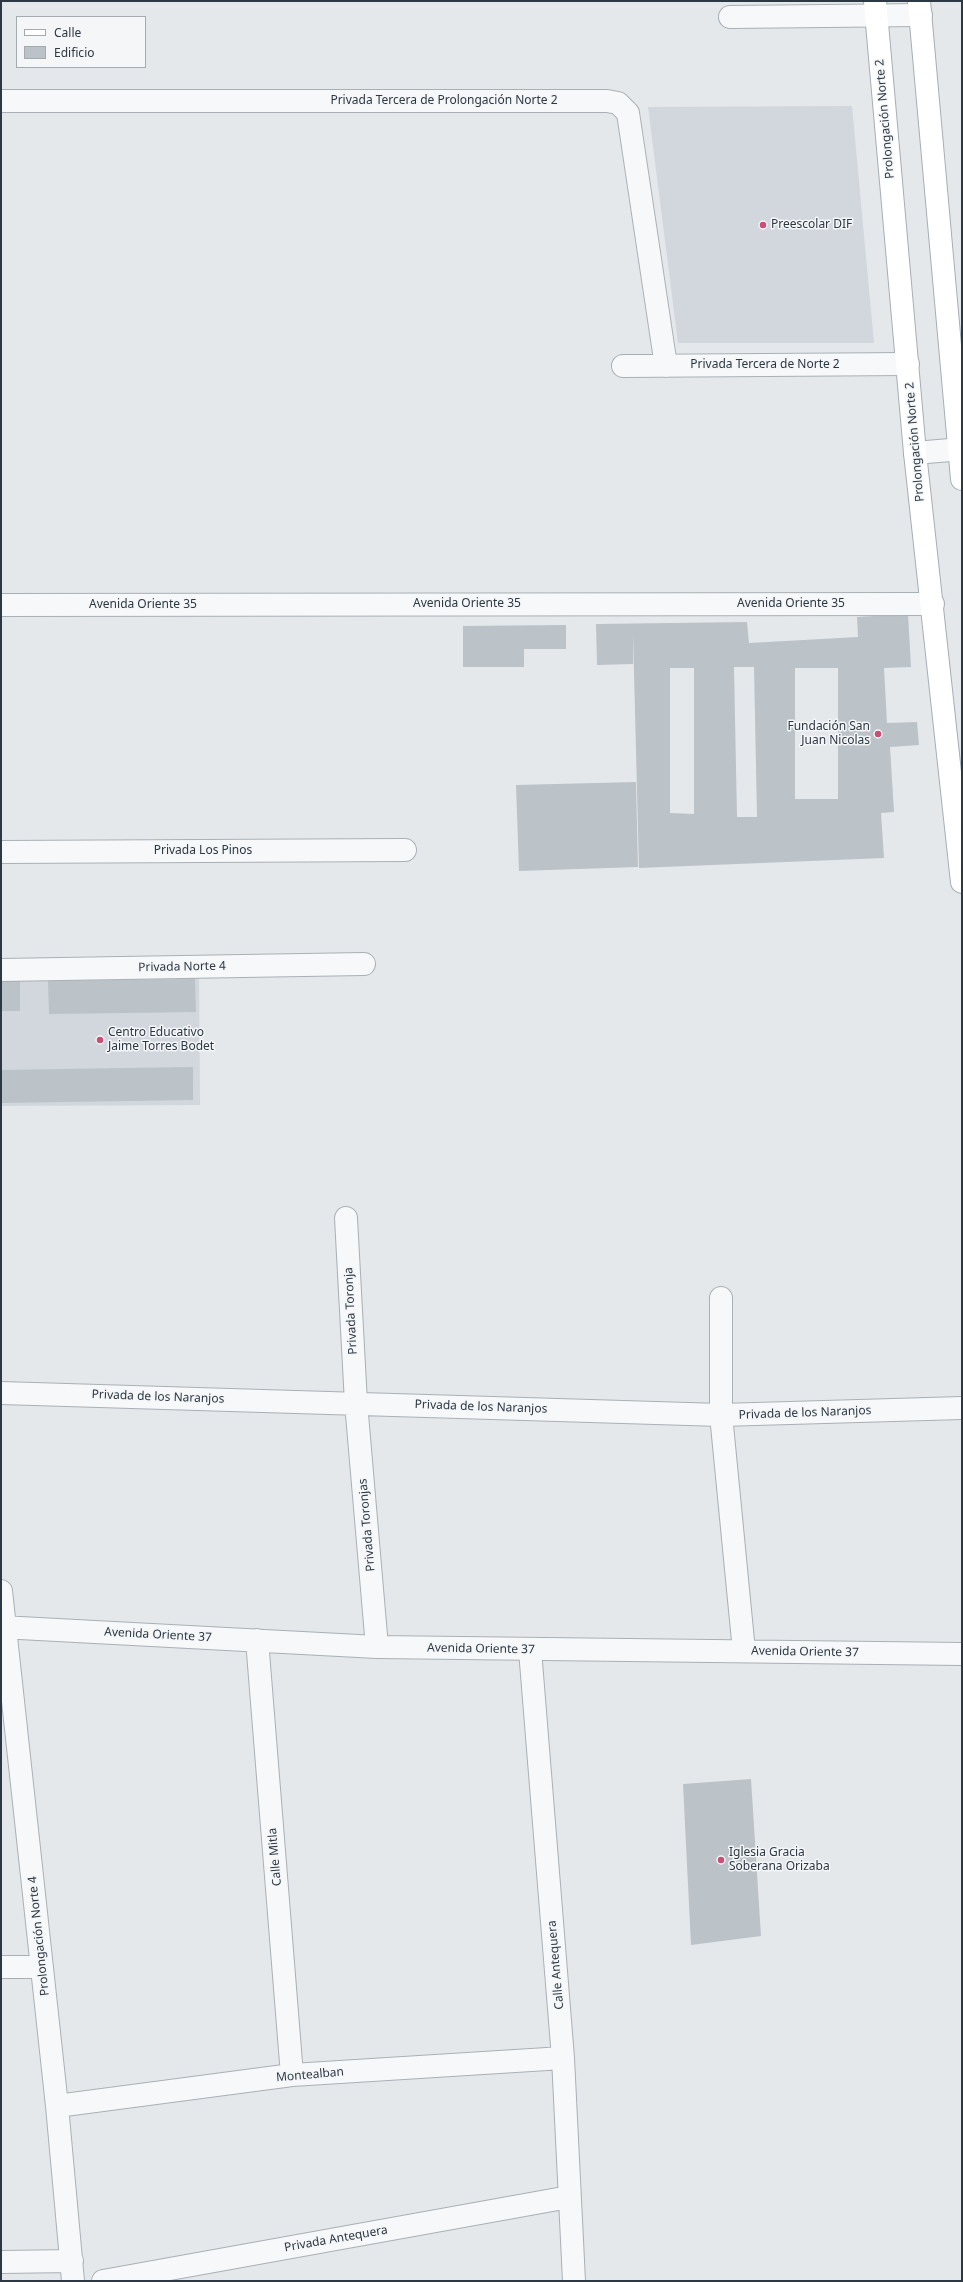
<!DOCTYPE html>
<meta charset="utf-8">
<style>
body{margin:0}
#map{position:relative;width:963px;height:2282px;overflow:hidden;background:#e4e8eb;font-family:"Noto Sans",sans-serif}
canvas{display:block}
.frame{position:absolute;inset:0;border:2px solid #2c3843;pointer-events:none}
.legend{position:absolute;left:16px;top:16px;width:130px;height:52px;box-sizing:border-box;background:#f4f6f8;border:1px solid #a4aab0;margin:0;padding:5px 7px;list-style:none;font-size:12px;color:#2c3843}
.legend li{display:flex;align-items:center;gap:8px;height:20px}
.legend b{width:20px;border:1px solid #a4aab0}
</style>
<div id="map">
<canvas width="963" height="2282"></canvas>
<div class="frame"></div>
<ul class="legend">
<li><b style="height:5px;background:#fff"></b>Calle</li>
<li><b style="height:11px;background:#bbc2c8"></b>Edificio</li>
</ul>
</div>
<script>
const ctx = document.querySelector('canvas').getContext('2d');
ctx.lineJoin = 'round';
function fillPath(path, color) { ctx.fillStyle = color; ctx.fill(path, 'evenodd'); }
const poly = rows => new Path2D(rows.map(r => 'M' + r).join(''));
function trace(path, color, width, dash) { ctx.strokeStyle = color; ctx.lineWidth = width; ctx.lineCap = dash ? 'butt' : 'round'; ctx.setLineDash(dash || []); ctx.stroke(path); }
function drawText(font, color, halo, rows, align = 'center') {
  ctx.font = font + ' "Noto Sans",sans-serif'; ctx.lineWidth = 3; ctx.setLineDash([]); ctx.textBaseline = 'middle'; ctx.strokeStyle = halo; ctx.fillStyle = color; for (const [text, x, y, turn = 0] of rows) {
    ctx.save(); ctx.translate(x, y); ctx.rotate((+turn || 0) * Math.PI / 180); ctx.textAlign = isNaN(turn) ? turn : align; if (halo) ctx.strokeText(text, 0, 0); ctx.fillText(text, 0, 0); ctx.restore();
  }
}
fillPath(poly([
 [852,106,874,343,678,343,648,107],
 [199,973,200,1105,1,1106,1,974]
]), '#d2d7dd');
fillPath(poly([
 [908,614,911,667,884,668,887,723,917,722,919,745,890,747,894,812,881,813,884,858,639,868,633,633,633,664,597,665,596,624,747,622,749,643,858,637,857,617],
 [734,667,754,667,757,817,737,817],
 [670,668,694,668,694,814,670,813],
 [795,668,838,668,838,799,795,799],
 [566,625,566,649,524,649,524,667,463,667,463,626],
 [636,782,638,867,519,871,516,785],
 [195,979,196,1012,49,1014,48,981],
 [1,981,20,981,20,1011,1,1011],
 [193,1067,193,1100,1,1103,1,1070],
 [751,1779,761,1936,691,1945,683,1784]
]), '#bbc2c8');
const minor = poly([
 [730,17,921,15],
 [1,101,607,101,618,103,628,113,666,366],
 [623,366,908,364],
 [915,453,962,449],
 [1,605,933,604],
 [1,852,405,850],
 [1,970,364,964],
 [346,1218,356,1403,377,1647],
 [721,1298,721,1415,744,1651],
 [1,1393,721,1415,962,1408],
 [1,1591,57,2106,73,2281],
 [1,1627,377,1647,962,1654],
 [257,1640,292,2075],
 [530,1650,563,2058,574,2281],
 [1,1967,42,1967],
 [57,2106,292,2075,563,2058],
 [1,2262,72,2261],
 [103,2281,569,2197]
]);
const major = poly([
 [875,1,915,453,962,882],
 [919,1,962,479]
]);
trace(minor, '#a9b0b5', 24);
trace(major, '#a4aeb6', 24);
trace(minor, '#f7f8f9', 22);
trace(major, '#fff', 22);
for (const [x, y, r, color] of [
 [763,225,4,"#c95074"],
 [878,734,4,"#c95074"],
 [100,1040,4,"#c95074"],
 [721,1860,4,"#c95074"]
]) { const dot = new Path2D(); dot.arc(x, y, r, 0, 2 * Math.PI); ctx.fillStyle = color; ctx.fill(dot); trace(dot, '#f4f6f8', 1.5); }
drawText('12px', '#2c3843', '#f4f6f8', [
 ["Privada Tercera de Prolongación Norte 2",444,101],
 ["Prolongación Norte 2",885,119,-95],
 ["Privada Tercera de Norte 2",765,365],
 ["Prolongación Norte 2",915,442,-95],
 ["Avenida Oriente 35",467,604],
 ["Avenida Oriente 35",791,604],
 ["Avenida Oriente 35",143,605],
 ["Privada Los Pinos",203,851],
 ["Privada Norte 4",182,967,-1],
 ["Privada Toronja",351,1311,-93],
 ["Privada de los Naranjos",158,1397,2],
 ["Privada de los Naranjos",481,1407,2],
 ["Privada de los Naranjos",805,1413,-2],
 ["Privada Toronjas",367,1525,-95],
 ["Avenida Oriente 37",158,1635,3],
 ["Avenida Oriente 37",481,1649,1],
 ["Avenida Oriente 37",805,1652,1],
 ["Calle Mitla",275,1857,-95],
 ["Prolongación Norte 4",39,1936,-96],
 ["Calle Antequera",556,1965,-95],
 ["Montealban",310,2075,-5],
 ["Privada Antequera",336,2239,-10]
]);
drawText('12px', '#2c3843', '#f4f6f8', [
 ["Preescolar DIF",771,225],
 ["Fundación San",870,727,"right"],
 ["Juan Nicolas",870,741,"right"],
 ["Centro Educativo",108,1033],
 ["Jaime Torres Bodet",108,1047],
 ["Iglesia Gracia",729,1853],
 ["Soberana Orizaba",729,1867]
], 'left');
</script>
